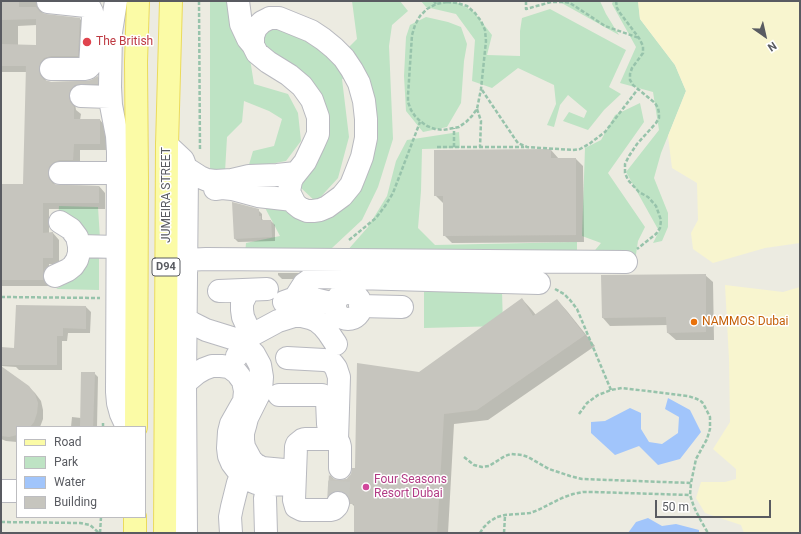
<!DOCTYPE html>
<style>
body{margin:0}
#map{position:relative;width:801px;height:534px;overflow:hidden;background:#ecebe1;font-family:Roboto,sans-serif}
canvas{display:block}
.frame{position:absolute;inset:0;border:2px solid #595b61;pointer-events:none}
.legend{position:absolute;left:16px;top:426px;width:130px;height:92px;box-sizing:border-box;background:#fff;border:1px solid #bdbdc0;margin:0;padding:5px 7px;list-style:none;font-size:12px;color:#595b61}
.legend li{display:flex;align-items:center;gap:8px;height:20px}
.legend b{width:20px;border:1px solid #bdbdc0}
.north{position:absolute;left:745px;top:16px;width:40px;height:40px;-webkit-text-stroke:3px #fff;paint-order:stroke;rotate:146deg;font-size:11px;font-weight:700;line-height:16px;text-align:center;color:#595b61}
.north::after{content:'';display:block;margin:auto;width:14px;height:18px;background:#595b61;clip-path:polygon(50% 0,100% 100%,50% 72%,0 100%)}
.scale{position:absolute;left:655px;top:500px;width:116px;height:18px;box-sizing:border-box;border:2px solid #595b61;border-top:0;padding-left:5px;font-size:12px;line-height:14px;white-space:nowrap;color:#595b61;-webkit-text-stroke:3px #fff;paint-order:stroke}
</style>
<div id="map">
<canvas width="801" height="534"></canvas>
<div class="frame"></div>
<ul class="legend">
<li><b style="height:5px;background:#fbfba6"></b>Road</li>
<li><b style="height:11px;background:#bee3c4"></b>Park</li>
<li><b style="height:11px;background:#a1c5fb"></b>Water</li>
<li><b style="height:11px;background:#c6c5be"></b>Building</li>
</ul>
<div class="north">N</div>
<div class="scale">50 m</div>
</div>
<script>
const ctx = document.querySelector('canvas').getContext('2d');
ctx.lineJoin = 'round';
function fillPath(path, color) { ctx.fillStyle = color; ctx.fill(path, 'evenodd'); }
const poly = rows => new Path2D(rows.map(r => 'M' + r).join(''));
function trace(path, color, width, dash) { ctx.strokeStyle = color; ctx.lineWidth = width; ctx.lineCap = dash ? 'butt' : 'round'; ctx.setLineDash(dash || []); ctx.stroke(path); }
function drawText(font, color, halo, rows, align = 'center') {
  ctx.font = font + ' Roboto,sans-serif'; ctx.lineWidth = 3; ctx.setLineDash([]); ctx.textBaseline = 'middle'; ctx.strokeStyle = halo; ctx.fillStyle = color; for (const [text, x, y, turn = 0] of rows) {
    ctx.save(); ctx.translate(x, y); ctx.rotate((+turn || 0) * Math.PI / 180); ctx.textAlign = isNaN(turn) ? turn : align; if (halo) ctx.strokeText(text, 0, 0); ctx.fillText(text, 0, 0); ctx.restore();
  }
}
fillPath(poly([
 [210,1,237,1,236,23,286,21,338,58,357,39,352,1,400,1,408,11,392,25,389,46,393,139,378,187,362,220,332,248,296,264,244,267,246,243,280,236,263,204,326,216,364,150,350,76,342,79,349,137,338,178,316,202,285,173,305,155,313,129,304,100,250,59,254,84,288,94,298,113,301,141,286,161,248,168,253,151,274,146,282,119,269,111,244,101,242,122,227,137,225,172,215,169,210,172],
 [421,1,455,1,474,12,492,35,487,55,520,56,520,31,522,18,550,9,626,50,609,87,621,94,604,110,588,130,563,121,569,112,584,118,587,111,568,95,560,105,554,127,547,125,556,104,554,85,518,68,492,88,472,81,475,40,456,14,426,7],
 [558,1,600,1,606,14,619,35],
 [613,1,638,1,640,19,675,65,686,91,661,153,654,178,668,213,668,227,662,241,653,243,659,231,626,172,659,130,653,92,620,83,636,47,612,4],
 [426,17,448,22,461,27,467,44,464,61,461,103,447,127,423,132,406,111,404,76,406,37,410,25],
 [640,103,644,122,608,173,645,227,638,241,635,261,586,261,601,243,582,236,585,148,601,140,615,115],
 [459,132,460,148,422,149,421,191,418,228,435,245,577,242,577,262,339,260,368,227,387,196,396,161,407,140],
 [59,206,98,207,100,239,88,239,58,219],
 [99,255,99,290,56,289,73,280,85,256],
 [502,291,503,326,424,328,424,292]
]), '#bee3c4');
fillPath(poly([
 [638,1,800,1,800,243,765,248,713,263,693,249,691,233,698,220,697,183,672,168,668,136,686,91,675,65,640,19],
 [725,285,783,292,800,287,800,533,744,533,741,525,705,513,696,498,701,482,725,482,736,479,736,469,713,449,730,422,729,359]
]), '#f8f5cf');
fillPath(poly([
 [668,398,690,410,701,432,680,459,658,465,639,446,615,455,591,433,591,422,605,421,630,408,641,413,641,429,649,442,662,444,678,433,679,417,665,409],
 [648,518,662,526,676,524,699,530,699,533,628,533,636,522]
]), '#a1c5fb');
fillPath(poly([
 [1,1,44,1,42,8,43,14,46,15,80,19,87,26,84,63,45,77,46,81,51,82,92,81,98,77,104,84,75,103,76,110,81,114,80,120,100,120,106,127,107,150,80,150,80,167,54,181,55,185,99,186,105,193,105,209,49,209,49,233,53,233,59,240,59,264,49,264,49,286,1,286,1,185,24,185,27,72,1,72],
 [37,25,37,46,18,45,18,26],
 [551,150,559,159,576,159,583,166,584,242,452,243,444,235,443,203,435,195],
 [258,210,262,214,262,219,264,221,271,221,275,225,275,241,238,242,234,238],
 [278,273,299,273,302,277,299,279,282,279,278,275],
 [705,275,713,282,714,340,676,340,668,333,668,325,610,326,603,318,602,276],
 [522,299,532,310,536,315,557,300,567,311,595,346,488,420,454,424,448,533,355,533,355,507,351,503,351,502,346,501,340,505,329,495,330,475,335,480,340,481,347,479,356,469,420,373],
 [86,307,91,312,90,333,68,333,67,341,62,341,62,370,19,370,16,367,1,366,1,348,15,349],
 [94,373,98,377,97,427,71,427,72,417,81,418],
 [1,376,29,387,35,393,41,401,43,410,43,419,40,427,17,427,17,442,6,441,1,439]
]), '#0003');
fillPath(poly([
 [1,1,19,1,19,7,36,7,40,12,46,14,80,18,78,56,51,56,44,58,40,63,39,69,40,75,44,80,51,82,84,81,91,80,98,76,98,84,81,84,75,85,70,90,69,96,70,102,74,107,74,119,100,119,100,144,74,144,73,160,60,160,54,162,49,167,48,173,49,179,53,184,60,185,99,186,99,203,43,203,43,233,53,232,53,258,43,258,43,280,1,280,1,184,23,184,26,66,1,66,1,44,36,45,36,19,1,20],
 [551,149,551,158,576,158,576,235,443,236,443,196,434,196,434,150],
 [232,202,259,209,259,216,261,216,261,220,271,220,272,237,234,239],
 [706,274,706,332,667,333,666,317,602,318,601,275],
 [522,298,533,316,557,299,585,335,477,410,444,414,437,533,354,533,354,504,350,504,350,500,348,495,342,491,335,491,330,493,328,496,329,472,329,475,333,479,340,480,347,479,351,474,352,468,355,468,357,363,419,372],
 [16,305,86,306,86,329,63,328,63,336,57,336,57,365,1,365,1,347,14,348],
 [1,366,29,386,35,394,38,403,37,413,34,422,30,427,17,427,17,435,9,437,1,436],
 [81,372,95,372,93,427,80,427]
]), '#c6c5be');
trace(poly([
 [338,503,340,468]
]), '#c7c7c1', 22, [22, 11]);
const minor = poly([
 [116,1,111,32,110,87,111,105,117,136,118,152,117,392,118,403,121,414,127,427],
 [238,1,241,24,248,39,253,45],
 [48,2,86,6,90,8,92,12,93,17,90,66,88,68,84,69,51,69],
 [270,18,279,18,311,31,323,39,334,48,344,58,352,70,359,83,364,101,366,119,366,138,362,157,355,175,351,185,342,196,327,207,320,210,313,211,307,211,300,208,295,204,291,196,289,191,291,181,293,177,305,162,314,143,318,134,318,117,312,100,302,86,289,75,268,62,257,53,253,45,253,36,256,28,262,22,270,18],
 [81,96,110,97],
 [167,145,183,160,186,168,187,174,185,383,186,533],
 [186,168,200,177,207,180,215,181,232,180,249,176,277,175,296,173],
 [60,173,118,173],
 [215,189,222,188,232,189,258,196,293,200],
 [79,246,117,247],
 [186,260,206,259,626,262],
 [55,276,68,270,73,266,77,260,79,253,79,246,77,237,71,229,60,222],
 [245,290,246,295,242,303,242,310,243,317,248,328],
 [219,291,267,289],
 '335 306a13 13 0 1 1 26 0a13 13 0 1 1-26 0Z',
 [295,298,304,284,311,279,318,277,539,283],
 [284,302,295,298,305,298,314,299,335,304],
 [360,306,402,307],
 [186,319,192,323,206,330,235,339,245,345,254,354,260,365,262,377,261,390,247,418,245,426,243,433,243,440,244,447,251,460,255,464,262,468,295,471],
 [237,356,248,340,252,335,278,321,294,316,302,316,310,318,317,321,323,326,328,332,336,344],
 [287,358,324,360,329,361,333,364,336,368,339,377,337,440],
 [185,383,197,373,204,369,212,366,221,366,229,367,237,373,243,381,245,391,244,401,231,424,229,432,228,448,229,456,232,463,241,475,249,480,256,483,263,485,294,484],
 [279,395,322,395,327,400,328,424],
 [1,491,17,491],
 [265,498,266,533],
 [338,503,337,506,334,509,330,510,302,510,296,507,294,500,296,447,297,444,302,440,305,439,334,439,337,440,339,443,340,447,340,468],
 [231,533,230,517,232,507,238,483,241,475,251,467]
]);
const major = poly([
 [136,427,137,182,136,62,138,1],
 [135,533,135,517],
 [165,533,167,145,171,1]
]);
trace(minor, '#b8b9bf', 24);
trace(major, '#ebdb5b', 24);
trace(poly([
 [199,1,200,151],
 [434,1,436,4],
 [526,1,526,9,551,2,565,2,570,3,599,22,605,26,639,38],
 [616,1,617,8,620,13,639,38,643,46,643,53,632,68,630,74,630,80,633,85,638,89,655,103,658,108,659,113,659,118,656,123,637,144,629,156,625,164,625,173,628,180,639,192,648,197,656,206,661,220,660,228,656,234,637,249],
 [447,2,457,3,467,6,475,13,481,21,485,30,486,41,481,89,477,109,472,116,466,122,459,127,454,128,443,130,435,129,427,126,420,121,415,116,411,110,408,102,408,95,412,35,415,25,420,16,427,9,436,4,447,2],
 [482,90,515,139,518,143,527,147,573,150,580,149,589,144,605,132,638,89],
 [477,109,481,121,480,147],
 [437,147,524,147],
 [454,147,454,128],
 [349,240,376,218,385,206,393,193,420,122],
 [555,289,564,294,570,300,577,309,611,390],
 [1,297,100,298],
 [579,414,587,403,598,395,611,390,622,388,688,396,697,399,702,402,705,407,710,417,710,429,707,439,696,459,691,483,690,495,694,507,700,519,708,533],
 [103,427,103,421],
 [464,457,474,465,482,467,489,466,505,456,511,454,522,455,528,457,549,469,570,476,582,479,691,483],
 [1,522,80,523,90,525,99,533],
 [100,533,101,517],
 [480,533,483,528,489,522,497,517,505,515,530,513,538,510,562,498,573,494,583,492,593,492,690,495],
 [504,533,505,516]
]), '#97c3ab', 2.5, [4, 2]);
trace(minor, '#fff', 22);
trace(major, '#fbfba6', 22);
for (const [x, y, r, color] of [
 [87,42,5,"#e0444e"],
 [694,322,4,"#e8710a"],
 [366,487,4,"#d1479c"]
]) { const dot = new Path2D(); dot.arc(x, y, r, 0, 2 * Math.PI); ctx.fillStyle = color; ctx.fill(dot); trace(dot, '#fff', 1.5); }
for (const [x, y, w] of [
 [166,267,28]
]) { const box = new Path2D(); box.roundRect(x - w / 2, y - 9, w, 18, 3); ctx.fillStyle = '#fff'; ctx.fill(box); trace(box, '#595b61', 1); }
drawText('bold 11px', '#595b61', null, [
 ["D94",166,267]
]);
drawText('12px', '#be3a42', '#fff', [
 ["The British",96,42]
], 'left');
drawText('12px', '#595b61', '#fff', [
 ["JUMEIRA STREET",167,195,-90]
]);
drawText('12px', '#c56008', '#fff', [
 ["NAMMOS Dubai",702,322]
], 'left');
drawText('12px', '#b23c85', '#fff', [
 ["Four Seasons",374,480],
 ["Resort Dubai",374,494]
], 'left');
</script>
